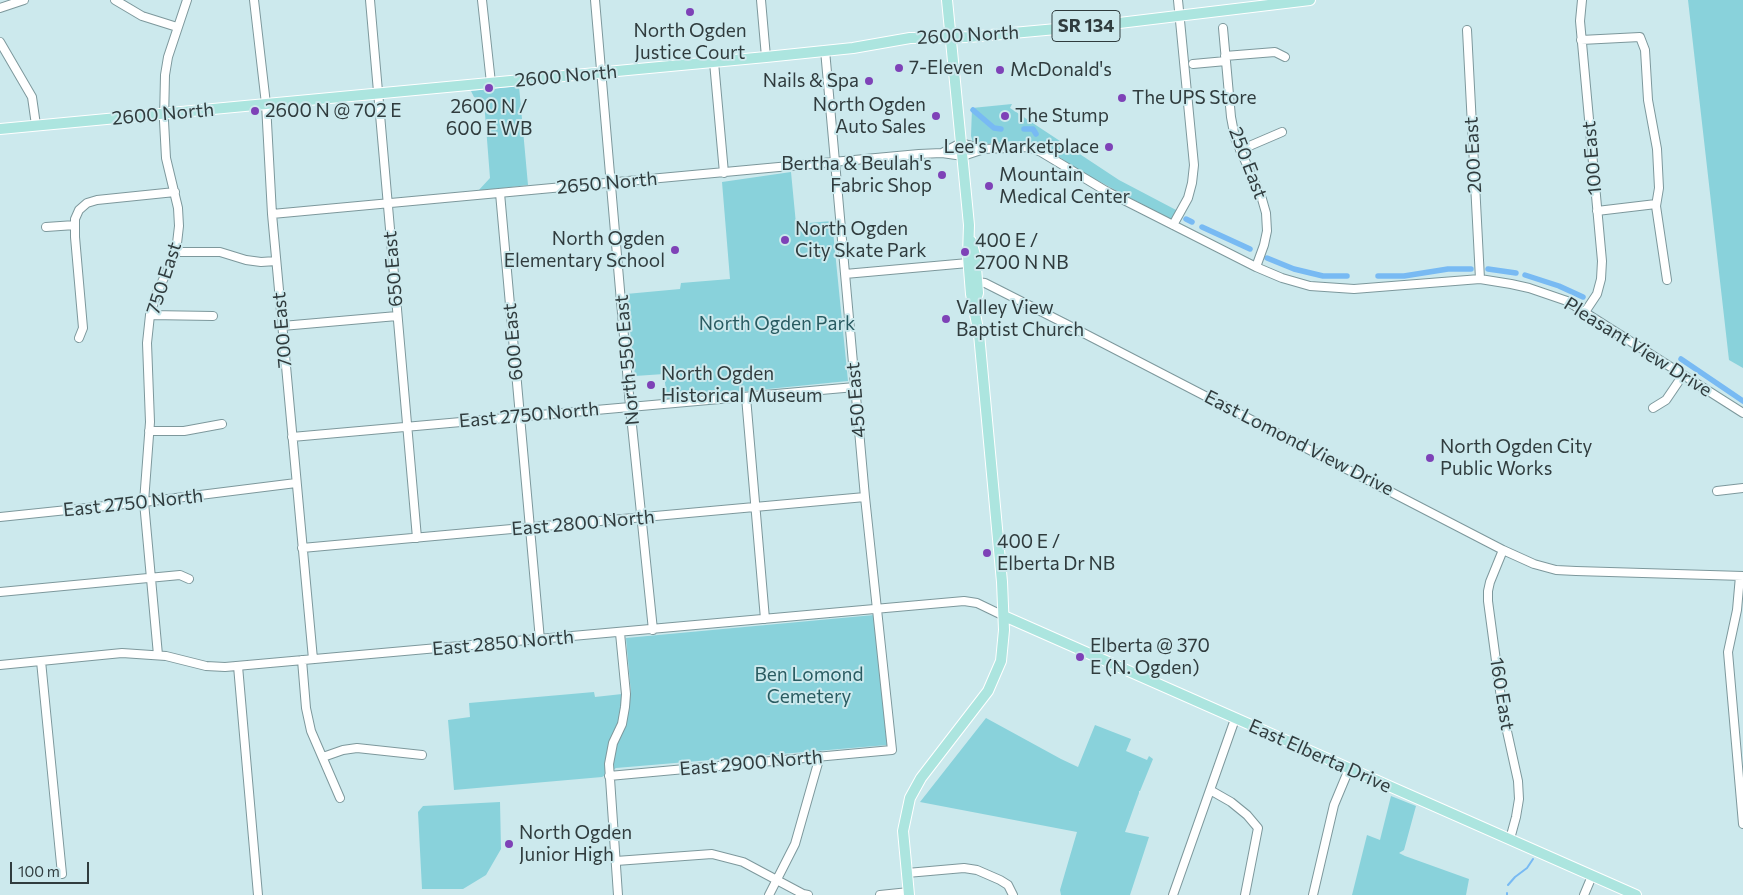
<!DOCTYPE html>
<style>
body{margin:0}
#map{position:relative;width:1743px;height:895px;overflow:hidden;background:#cce9ed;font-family:Commissioner,sans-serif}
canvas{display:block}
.scale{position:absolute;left:10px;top:862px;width:79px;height:22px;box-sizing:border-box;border:2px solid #303c3e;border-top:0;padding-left:6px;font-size:15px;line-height:18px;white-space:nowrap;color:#303c3e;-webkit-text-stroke:4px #cce9ed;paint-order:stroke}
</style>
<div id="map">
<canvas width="1743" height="895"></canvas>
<div class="scale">100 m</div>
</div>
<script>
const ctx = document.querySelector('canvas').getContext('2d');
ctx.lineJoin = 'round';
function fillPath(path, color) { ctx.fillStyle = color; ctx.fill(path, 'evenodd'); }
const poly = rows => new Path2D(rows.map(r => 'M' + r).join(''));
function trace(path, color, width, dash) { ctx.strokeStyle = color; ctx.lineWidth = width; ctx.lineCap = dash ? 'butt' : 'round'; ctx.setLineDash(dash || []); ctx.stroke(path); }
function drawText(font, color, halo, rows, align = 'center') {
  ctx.font = font + ' Commissioner,sans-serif'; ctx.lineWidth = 4; ctx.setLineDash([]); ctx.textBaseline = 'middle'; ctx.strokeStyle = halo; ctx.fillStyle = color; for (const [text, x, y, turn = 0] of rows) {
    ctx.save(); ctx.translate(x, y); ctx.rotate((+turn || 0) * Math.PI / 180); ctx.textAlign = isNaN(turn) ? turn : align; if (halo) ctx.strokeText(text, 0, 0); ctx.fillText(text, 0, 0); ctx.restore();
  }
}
fillPath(poly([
 [1688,0,1743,0,1743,368,1729,360],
 [519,86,528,185,478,191,490,178,484,101,474,97,471,91],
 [1012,104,1010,108,1119,180,1178,211,1173,221,1078,170,1045,147,1029,142,1013,141,978,145,973,143,971,136,972,108],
 [791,172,796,224,832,221,848,381,667,399,664,374,635,376,626,294,680,289,681,283,730,279,722,182],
 [874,615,887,745,616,768,602,777,454,790,448,720,470,717,469,703,594,692,595,697,631,693,626,638],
 [986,718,1061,759,1078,767,1095,725,1131,739,1126,751,1147,760,1149,756,1153,759,1140,791,1139,791,1139,793,1125,832,1149,837,1130,895,1061,895,1060,890,1077,832,920,802],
 [1391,796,1416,806,1404,850,1399,853,1405,856,1469,879,1466,895,1352,895,1367,835,1380,840],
 [500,802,501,849,486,875,463,889,422,889,418,812,423,806]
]), '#89d2db');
trace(poly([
 [1508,885,1515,877,1527,868,1533,859],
 [1507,895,1507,893]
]), '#78baf3', 2);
trace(poly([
 [973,110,994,128,1001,129],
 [1024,129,1033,129,1036,134],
 [1186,219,1192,222],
 [1202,227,1250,249],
 [1267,258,1294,269,1323,276,1347,276],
 [1488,269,1516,273],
 [1525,275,1559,286,1583,297],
 [1378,276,1404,276,1448,269,1471,269],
 [1681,359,1743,401]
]), '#78baf3', 5.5);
const minor = poly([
 [115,0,142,16,177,27],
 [254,0,266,104,272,214,313,659],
 [370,0,417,538],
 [482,0,491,83],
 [595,0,630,406,653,630],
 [761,0,766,57],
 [1582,0,1580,21,1602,261,1601,279,1597,294,1585,312],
 [0,8,24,0],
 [1223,28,1231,117,1235,138,1262,199,1266,213,1267,231,1264,245,1256,267],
 [1467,30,1480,279],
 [1581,40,1640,37,1645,50,1648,100,1657,149,1659,188,1656,206,1667,280],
 [0,42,32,97,36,125],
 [1225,56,1275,52,1285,57],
 [714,62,724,173],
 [1193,64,1226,61],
 [1240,150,1282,132],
 [942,153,961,143,984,149,1029,147,1041,152,1106,191,1256,267,1282,278,1310,286,1354,289,1480,279,1511,284,1529,288,1567,301,1743,413],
 [500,193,540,640],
 [1597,211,1656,204],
 [272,214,919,154,942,153,963,156,984,149],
 [1173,225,1188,198,1192,183,1194,165,1178,0],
 [46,227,75,225],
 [176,252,220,252,246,260,261,262,276,261],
 [845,274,968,263],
 [977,282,985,283,1066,324,1503,550,1534,564,1556,570,1576,571,1743,576],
 [150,315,213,316],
 [282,326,397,316],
 [79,338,83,328,75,237,75,219,79,210,87,203,97,200,175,192],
 [746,397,765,619],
 [1653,408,1666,400,1683,375],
 [149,431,184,431,222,424],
 [292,437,855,387],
 [1717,491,1743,488],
 [0,517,144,502,296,483],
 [302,548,865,497],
 [1503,550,1490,582,1488,591,1488,601,1503,713,1518,781,1519,799,1516,817,1510,839],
 [1740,576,1737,610,1728,652,1743,824],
 [0,592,180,575,189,579],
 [158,655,144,502,150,422,147,343,150,315,156,295,176,252,179,226,178,208,166,158,164,121,165,75,168,57,187,0],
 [302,660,306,708,311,731,340,798],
 [41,661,62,874],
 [0,665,122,653,166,656,206,666,225,667,964,601,977,603,1004,616],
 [238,666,258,895],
 [323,757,343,750,357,748,422,755],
 [609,776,892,750,865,497,825,50],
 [1210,790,1231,802,1247,815,1258,828,1245,895],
 [616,861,712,854,743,862,803,894,808,895],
 [907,873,964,868,977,870,1000,880,1008,885,1013,895],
 [618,895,609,764,613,743,622,724,625,707,626,694,620,633],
 [769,895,795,844,820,756],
 [880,895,909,892],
 [1173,895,1235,719],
 [1313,895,1334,805,1349,769],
 [1584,895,1592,876]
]);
const major = poly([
 [0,129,766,57,853,48,910,38,969,37,1111,24,1310,0],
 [971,241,975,255,978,293,975,304],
 [1004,616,1636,895],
 [909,895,903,831,910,798,921,778,988,691,1001,661,1004,630,1002,582,979,334,971,294,968,256,969,225,947,0]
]);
trace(minor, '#7d989c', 10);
trace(major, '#fff', 12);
trace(minor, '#fff', 8);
trace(major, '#ace5df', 10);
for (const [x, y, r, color] of [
 [690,12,5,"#7e42b7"],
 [899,68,5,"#7e42b7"],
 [1000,70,5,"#7e42b7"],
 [869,81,5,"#7e42b7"],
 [489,88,5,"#7e42b7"],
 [1122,98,5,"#7e42b7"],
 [255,111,5,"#7e42b7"],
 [936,116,5,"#7e42b7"],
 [1005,116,5,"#7e42b7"],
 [1109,147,5,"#7e42b7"],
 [942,175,5,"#7e42b7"],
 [989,186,5,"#7e42b7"],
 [785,240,5,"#7e42b7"],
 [675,250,5,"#7e42b7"],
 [965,252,5,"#7e42b7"],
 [946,319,5,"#7e42b7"],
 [651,385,5,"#7e42b7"],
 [1430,458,5,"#7e42b7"],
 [987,553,5,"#7e42b7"],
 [1080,657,5,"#7e42b7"],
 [509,844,5,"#7e42b7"]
]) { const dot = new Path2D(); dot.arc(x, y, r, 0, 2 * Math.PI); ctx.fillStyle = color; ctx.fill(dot); trace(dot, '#cce9ed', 2); }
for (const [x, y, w] of [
 [1086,26,68]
]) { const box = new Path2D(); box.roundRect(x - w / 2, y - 15.5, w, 31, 4); ctx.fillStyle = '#cce9ed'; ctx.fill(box); trace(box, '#303c3e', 1); }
drawText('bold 18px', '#303c3e', null, [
 ["SR 134",1086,26]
]);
drawText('19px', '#303c3e', '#cce9ed', [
 ["North Ogden",690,31,"center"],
 ["Justice Court",690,53,"center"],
 ["7-Eleven",909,68],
 ["McDonald's",1010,70],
 ["Nails & Spa",859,81,"right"],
 ["The UPS Store",1132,98],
 ["North Ogden",926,105,"right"],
 ["Auto Sales",926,127,"right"],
 ["2600 N /",489,107,"center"],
 ["600 E WB",489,129,"center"],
 ["2600 N @ 702 E",265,111],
 ["The Stump",1015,116],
 ["Lee's Marketplace",1099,147,"right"],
 ["Bertha & Beulah's",932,164,"right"],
 ["Fabric Shop",932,186,"right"],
 ["Mountain",999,175],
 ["Medical Center",999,197],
 ["North Ogden",795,229],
 ["City Skate Park",795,251],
 ["North Ogden",665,239,"right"],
 ["Elementary School",665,261,"right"],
 ["400 E /",975,241],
 ["2700 N NB",975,263],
 ["Valley View",956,308],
 ["Baptist Church",956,330],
 ["North Ogden",661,374],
 ["Historical Museum",661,396],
 ["North Ogden City",1440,447],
 ["Public Works",1440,469],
 ["400 E /",997,542],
 ["Elberta Dr NB",997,564],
 ["Elberta @ 370",1090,646],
 ["E (N. Ogden)",1090,668],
 ["North Ogden",519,833],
 ["Junior High",519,855]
], 'left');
drawText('19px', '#303c3e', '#cce9ed', [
 ["2600 North",968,35,-3],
 ["2600 North",566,76,-5],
 ["2600 North",163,114,-5],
 ["200 East",1473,155,-93],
 ["100 East",1592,158,-95],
 ["250 East",1248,163,69],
 ["2650 North",607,183,-5],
 ["650 East",393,269,-95],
 ["750 East",164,278,-72],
 ["700 East",282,330,-95],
 ["600 East",513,342,-95],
 ["Pleasant View Drive",1638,347,32],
 ["North 550 East",627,360,-95],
 ["450 East",856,400,-95],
 ["East 2750 North",529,415,-5],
 ["East Lomond View Drive",1299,443,27],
 ["East 2750 North",133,503,-6],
 ["East 2800 North",583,523,-5],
 ["East 2850 North",503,643,-5],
 ["160 East",1502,694,81],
 ["East Elberta Drive",1320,756,24],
 ["East 2900 North",751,763,-5]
]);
drawText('19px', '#295b61', '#cce9ed', [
 ["North Ogden Park",777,324],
 ["Ben Lomond",809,675],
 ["Cemetery",809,697]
]);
</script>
